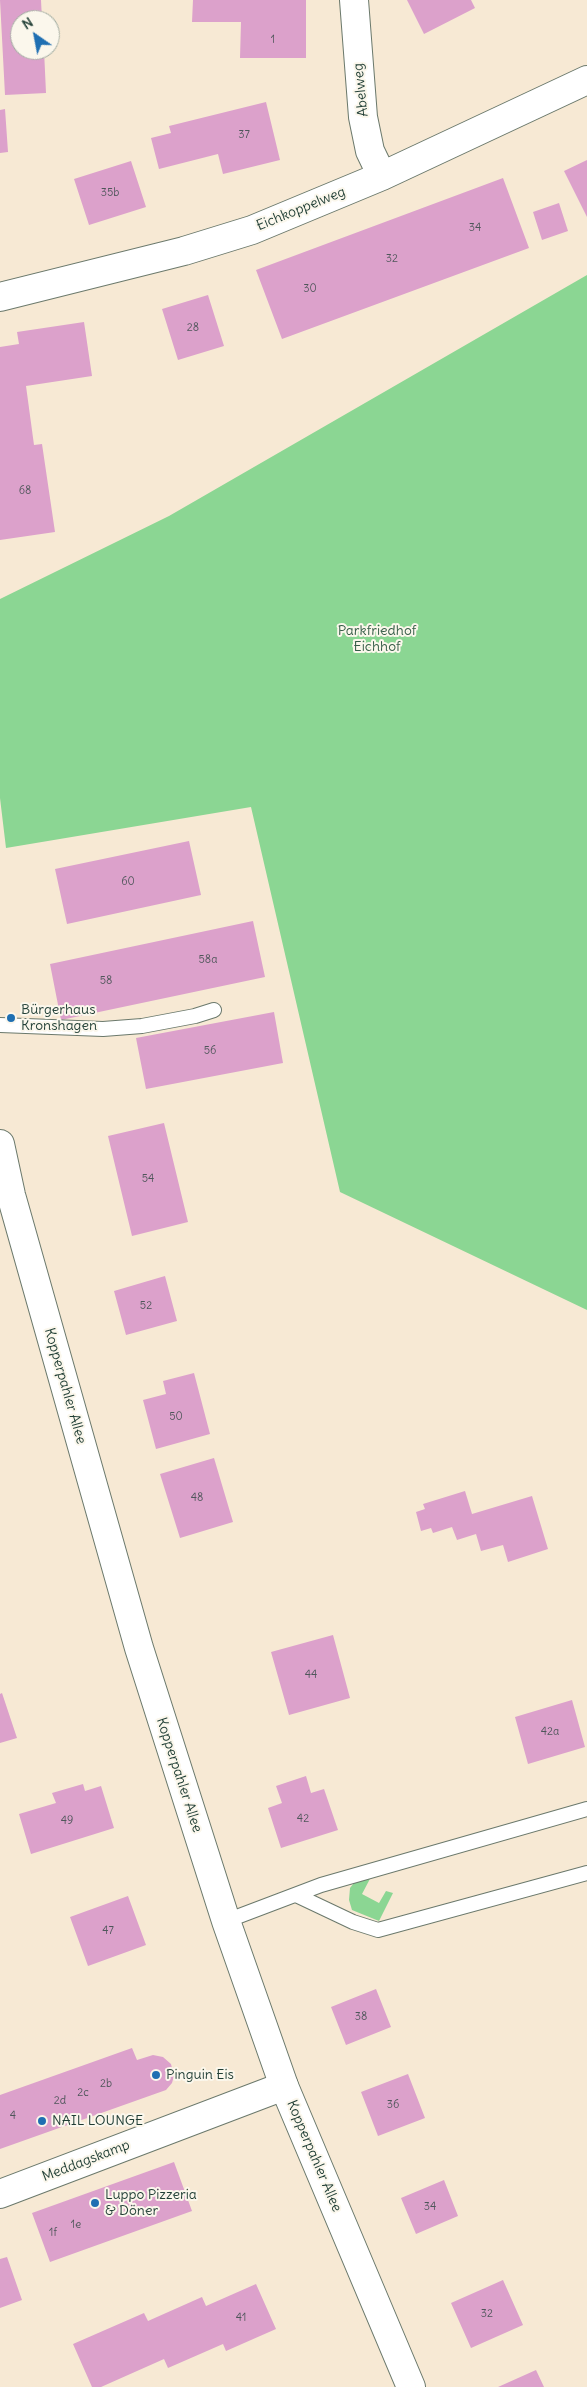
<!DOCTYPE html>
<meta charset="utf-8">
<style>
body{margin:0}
#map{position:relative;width:587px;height:2387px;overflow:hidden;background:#f7e9d4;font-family:Delius,sans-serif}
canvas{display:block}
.north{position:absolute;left:10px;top:10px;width:50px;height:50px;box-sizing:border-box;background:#fbf7ec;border:1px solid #a3ada2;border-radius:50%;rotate:327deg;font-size:14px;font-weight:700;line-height:20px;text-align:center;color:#1f3d34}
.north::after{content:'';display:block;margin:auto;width:18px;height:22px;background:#1f6fb2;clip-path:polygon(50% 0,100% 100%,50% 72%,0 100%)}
</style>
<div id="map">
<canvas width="587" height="2387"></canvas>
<div class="north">N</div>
</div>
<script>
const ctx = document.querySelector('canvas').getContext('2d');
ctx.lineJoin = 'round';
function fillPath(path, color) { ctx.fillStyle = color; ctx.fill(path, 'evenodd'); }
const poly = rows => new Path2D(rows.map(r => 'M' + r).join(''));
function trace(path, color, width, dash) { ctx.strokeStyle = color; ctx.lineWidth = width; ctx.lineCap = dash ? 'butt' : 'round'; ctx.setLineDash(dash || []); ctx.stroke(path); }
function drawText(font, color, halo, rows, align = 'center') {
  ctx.font = font + ' Delius,sans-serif'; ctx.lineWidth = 4; ctx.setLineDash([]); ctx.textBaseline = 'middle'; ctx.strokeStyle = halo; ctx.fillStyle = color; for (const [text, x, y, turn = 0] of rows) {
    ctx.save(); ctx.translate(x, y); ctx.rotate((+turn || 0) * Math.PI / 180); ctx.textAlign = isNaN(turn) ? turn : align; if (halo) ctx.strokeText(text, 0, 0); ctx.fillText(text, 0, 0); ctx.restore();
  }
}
fillPath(poly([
 [587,275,587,1310,340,1192,251,807,6,848,0,798,0,599,169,516],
 [372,1875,362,1894,379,1903,386,1891,393,1893,379,1921,352,1910,349,1900,350,1888,357,1879]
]), '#8bd693');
fillPath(poly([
 [0,0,41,0,42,20,20,20,20,50,44,50,46,93,5,95],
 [193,0,306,0,306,58,240,58,241,22,192,22],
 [407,0,471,0,475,8,424,34],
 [266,102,280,160,223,174,218,154,159,169,151,138,171,133,169,126],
 [5,109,8,152,0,153,0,110],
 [587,160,587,217,564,171],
 [131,161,146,207,89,225,74,179],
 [503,178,529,248,282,339,256,270],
 [559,203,568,231,542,240,533,212],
 [208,295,224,346,178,360,162,309],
 [84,322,92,376,26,386,34,445,42,444,55,532,0,540,0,347,19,344,17,332],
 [189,841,201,895,67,924,55,869],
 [253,921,265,977,61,1020,50,964],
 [274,1012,283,1063,146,1089,136,1038],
 [164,1123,188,1222,132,1236,108,1136],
 [165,1276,177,1321,126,1335,114,1291],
 [194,1373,210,1434,156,1449,143,1400,166,1394,163,1381],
 [214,1458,233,1522,180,1538,160,1474],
 [465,1491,472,1514,532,1496,548,1549,508,1562,503,1545,481,1551,476,1534,457,1540,452,1527,433,1533,431,1528,421,1531,416,1512,425,1509,423,1504],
 [333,1635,350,1698,289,1715,271,1652],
 [2,1693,17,1738,0,1743,0,1694],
 [572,1700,585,1747,528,1764,515,1717],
 [306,1776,311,1793,324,1789,338,1830,281,1848,268,1808,282,1803,276,1786],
 [83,1784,85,1791,101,1786,114,1828,31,1854,19,1814,56,1803,52,1793],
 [128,1896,146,1945,88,1966,70,1917],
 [376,1989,391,2027,346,2045,331,2007],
 [132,2048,137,2060,153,2055,163,2057,171,2064,174,2076,172,2083,166,2090,0,2149,0,2095],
 [408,2074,425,2118,378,2136,361,2092],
 [174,2162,192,2211,50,2262,32,2213],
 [444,2180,458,2216,416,2234,401,2198],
 [7,2257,22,2300,0,2308,0,2259],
 [503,2280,523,2325,471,2348,451,2303],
 [256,2284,276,2329,226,2351,223,2344,168,2368,164,2359,101,2387,92,2387,73,2344,144,2313,148,2321,202,2297,206,2306],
 [536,2370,544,2387,498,2387]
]), '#dca1cb');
const service = poly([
 [0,1025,103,1029,142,1026,195,1016,214,1010],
 [296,1895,353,1922,378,1930,587,1873],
 [226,1921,321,1885,587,1809]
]);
const minor = poly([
 [354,0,363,117,370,151,382,176],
 [0,297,184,251,252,230,382,176,587,80],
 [0,2194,284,2086]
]);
const tertiary = poly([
 [0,1144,11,1195,139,1648,226,1921,284,2086,411,2387]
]);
trace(service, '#6b796c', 16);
trace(minor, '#6b796c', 30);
trace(tertiary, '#6b796c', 30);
trace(service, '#fff', 14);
trace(minor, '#fff', 28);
trace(tertiary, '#fff', 28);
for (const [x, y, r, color] of [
 [11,1018,5,"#1f6fb2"],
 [156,2075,5,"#1f6fb2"],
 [42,2121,5,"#1f6fb2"],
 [95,2203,5,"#1f6fb2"]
]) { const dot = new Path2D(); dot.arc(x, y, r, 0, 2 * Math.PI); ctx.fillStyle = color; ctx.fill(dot); trace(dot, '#fbf7ec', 2); }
drawText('11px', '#4e565a', null, [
 ["1",273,40],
 ["37",244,135],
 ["35b",110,193],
 ["34",475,228],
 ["32",392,259],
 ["30",310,289],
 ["28",193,328],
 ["68",25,491],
 ["60",128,882],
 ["58a",208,960],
 ["58",106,981],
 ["56",210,1051],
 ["54",148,1179],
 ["52",146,1306],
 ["50",176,1417],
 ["48",197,1498],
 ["44",311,1675],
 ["42a",550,1732],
 ["42",303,1819],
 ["49",67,1821],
 ["47",108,1931],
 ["38",361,2017],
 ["2b",106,2084],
 ["2c",83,2093],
 ["2d",60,2101],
 ["36",393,2105],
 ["4",13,2116],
 ["34",430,2207],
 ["1e",76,2225],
 ["1f",53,2233],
 ["32",487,2314],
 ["41",241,2318]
]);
drawText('14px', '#1f3d34', '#fbf7ec', [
 ["Abelweg",361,90,-96],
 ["Eichkoppelweg",301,209,-22],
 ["Kopperpahler Allee",65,1386,74],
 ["Kopperpahler Allee",179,1775,72],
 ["Kopperpahler Allee",314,2156,67],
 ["Meddagskamp",86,2161,-21]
]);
drawText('14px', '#355c47', '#fbf7ec', [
 ["Parkfriedhof",377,631],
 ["Eichhof",377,647]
]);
drawText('14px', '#1f3d34', '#fbf7ec', [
 ["Bürgerhaus",21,1010],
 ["Kronshagen",21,1026],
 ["Pinguin Eis",166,2075],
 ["NAIL LOUNGE",52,2121],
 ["Luppo Pizzeria",105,2195],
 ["& Döner",105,2211]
], 'left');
</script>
